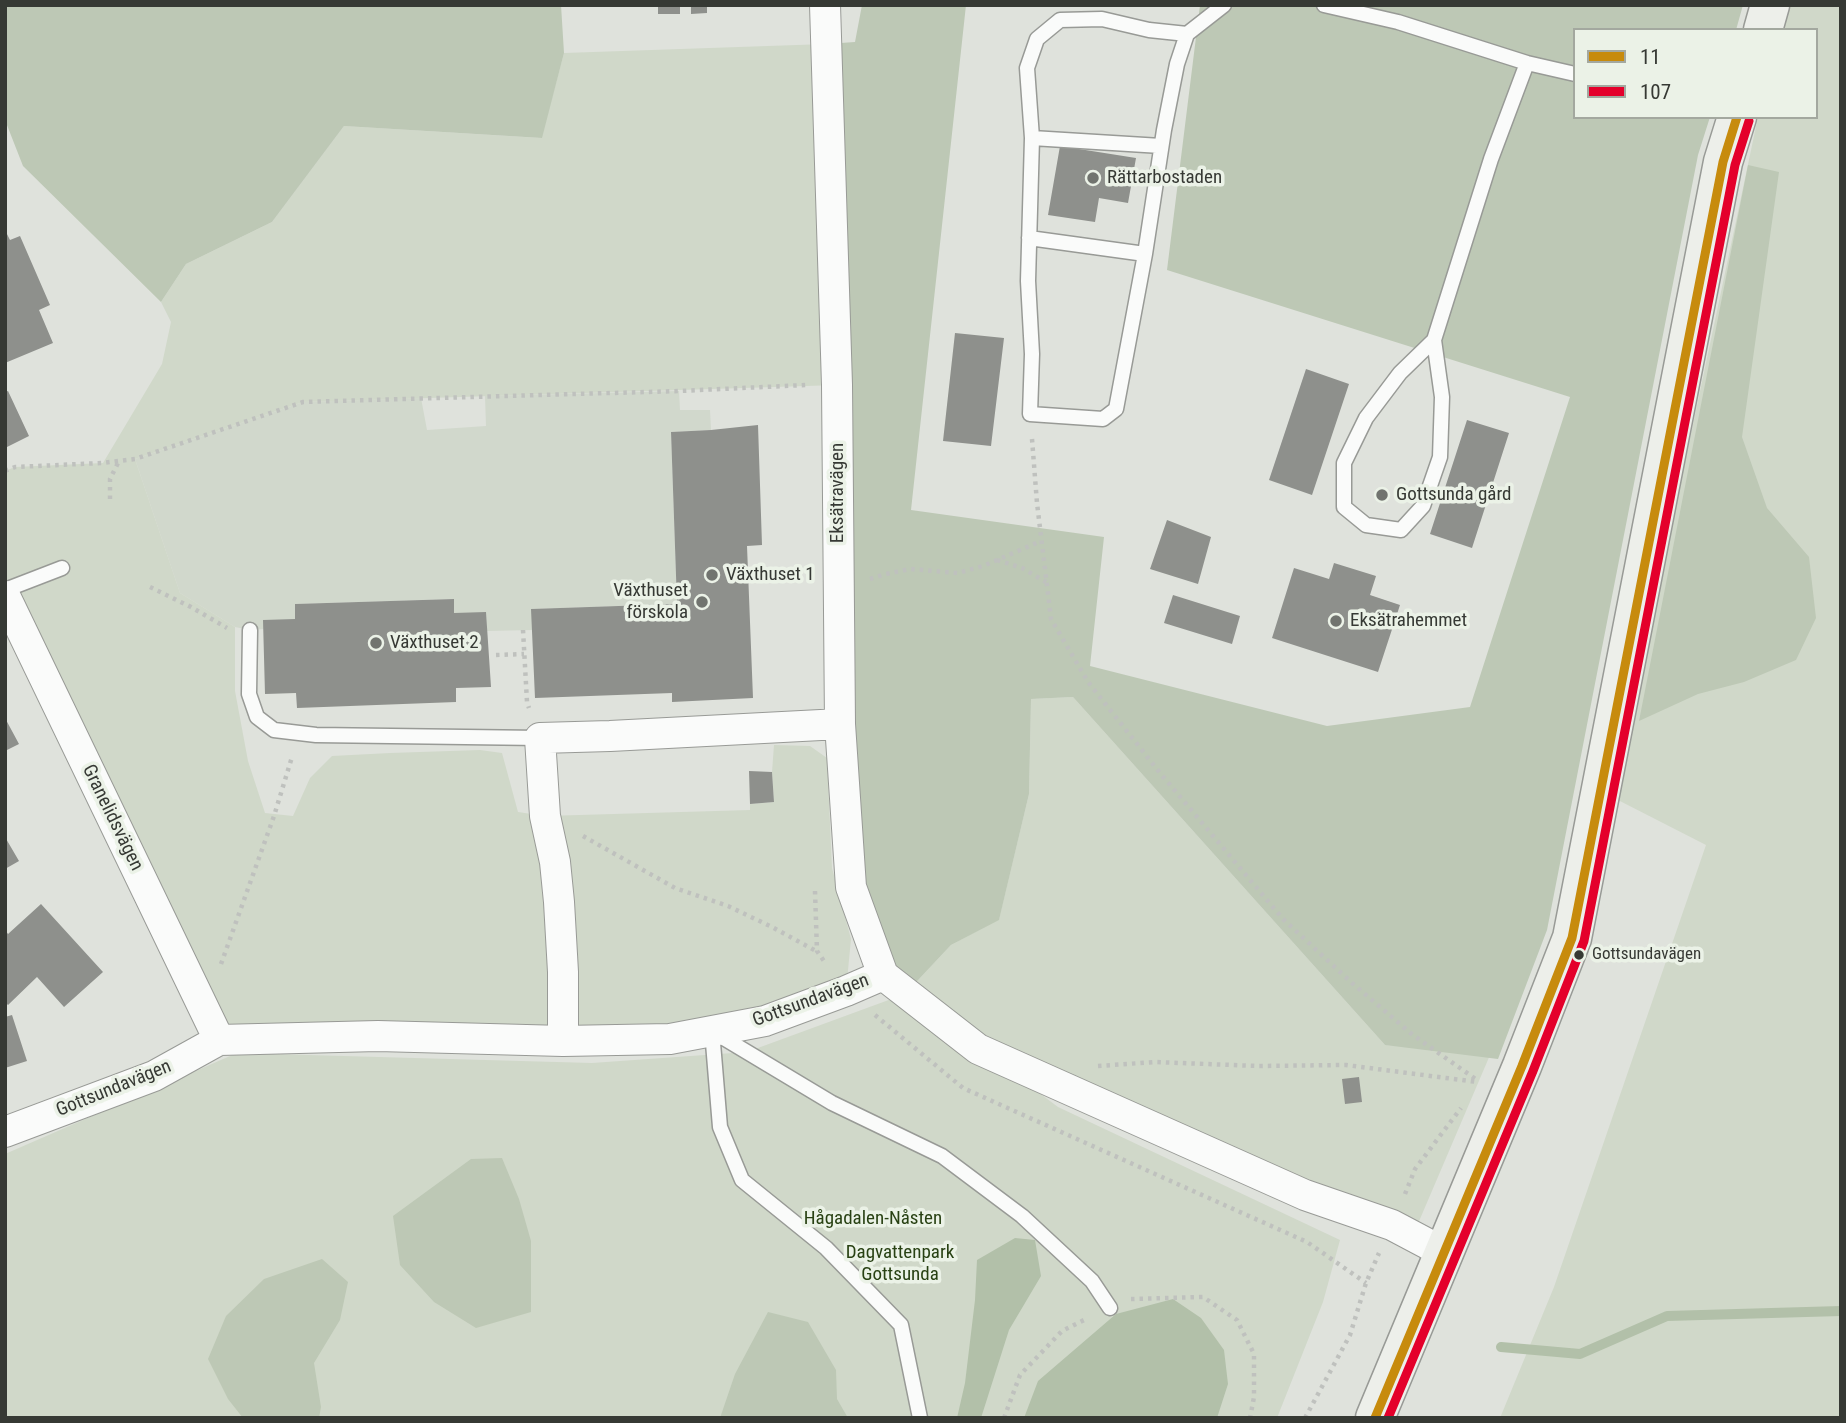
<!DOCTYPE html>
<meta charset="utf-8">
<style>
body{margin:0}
#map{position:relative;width:1846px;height:1423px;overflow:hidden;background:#dfe2dc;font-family:"Roboto Condensed",sans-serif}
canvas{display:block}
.frame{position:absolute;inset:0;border:7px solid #363934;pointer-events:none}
.legend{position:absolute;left:1573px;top:28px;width:245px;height:91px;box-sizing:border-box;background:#ebf2e7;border:2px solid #a3a89f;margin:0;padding:9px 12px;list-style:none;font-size:21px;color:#363934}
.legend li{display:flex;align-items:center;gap:14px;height:35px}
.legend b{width:35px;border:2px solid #a3a89f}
</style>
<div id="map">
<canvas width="1846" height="1423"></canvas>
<div class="frame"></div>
<ul class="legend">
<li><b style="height:9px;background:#c78b0d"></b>11</li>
<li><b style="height:9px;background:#e4002b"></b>107</li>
</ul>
</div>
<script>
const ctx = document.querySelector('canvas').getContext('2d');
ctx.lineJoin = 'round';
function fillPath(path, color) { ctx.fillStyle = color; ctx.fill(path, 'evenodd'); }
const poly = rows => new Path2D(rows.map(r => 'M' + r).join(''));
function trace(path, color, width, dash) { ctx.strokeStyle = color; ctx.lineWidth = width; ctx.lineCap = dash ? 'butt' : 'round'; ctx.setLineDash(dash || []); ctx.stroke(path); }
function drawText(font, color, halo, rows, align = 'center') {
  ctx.font = font + ' "Roboto Condensed",sans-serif'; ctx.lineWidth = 7; ctx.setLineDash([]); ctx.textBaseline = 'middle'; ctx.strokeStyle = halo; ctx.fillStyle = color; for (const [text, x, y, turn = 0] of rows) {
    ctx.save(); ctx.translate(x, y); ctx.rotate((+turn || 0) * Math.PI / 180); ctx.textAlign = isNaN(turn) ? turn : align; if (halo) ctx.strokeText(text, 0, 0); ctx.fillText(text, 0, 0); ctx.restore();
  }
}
fillPath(poly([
 [679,391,680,410,710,410,711,430,671,432,677,604,532,609,532,630,487,631,486,613,454,613,453,599,295,604,295,619,264,629,250,630,235,627,180,593,135,459,303,402,421,398,427,430,486,426,485,396]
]), '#d1d8cc');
fillPath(poly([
 [1790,5,1841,5,1841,1418,1500,1418,1554,1287,1706,845,1614,798,1758,117,1816,117,1816,30,1781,30],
 [826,44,837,385,303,402,135,459,180,593,235,627,235,691,248,761,265,813,293,816,310,778,332,756,390,753,480,750,502,753,518,812,545,816,750,810,750,804,774,802,772,772,774,745,810,746,827,758,832,868,851,939,846,991,765,1021,219,1040,5,596,5,471,15,467,103,463,162,364,171,322,161,302,186,264,272,222,344,126,541,138,564,53],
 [1073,697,1385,1045,1493,1048,1414,1233,987,1054,1058,1107,1340,1240,1323,1302,1277,1418,5,1418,5,1154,237,1053,592,1063,747,1052,905,994,951,945,999,919,1029,794,1031,699]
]), '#d0d8c9');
fillPath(poly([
 [5,5,561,5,564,53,542,138,344,126,272,222,186,264,161,302,23,166,5,120],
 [862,5,966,5,911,510,1104,537,1090,666,1327,726,1470,707,1570,397,1167,270,1200,5,1743,5,1736,30,1575,30,1575,117,1710,117,1698,155,1547,930,1498,1059,1385,1045,1073,697,1031,699,1029,794,999,920,951,945,905,994,851,887,826,44,855,42],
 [1748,165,1779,172,1742,437,1767,508,1809,557,1816,618,1796,660,1744,682,1698,694,1639,721],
 [502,1158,519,1199,531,1241,531,1312,476,1328,434,1302,400,1265,393,1216,471,1159],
 [322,1259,348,1282,340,1320,314,1363,321,1407,319,1418,243,1418,228,1399,208,1359,226,1316,264,1279],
 [768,1312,808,1322,836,1370,837,1399,848,1418,720,1418,735,1374]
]), '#bdc8b5');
fillPath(poly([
 [1015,1238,1035,1240,1041,1276,1009,1330,981,1418,957,1418,965,1383,975,1300,977,1260],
 [1173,1299,1201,1318,1224,1350,1228,1384,1217,1418,1024,1418,1038,1381,1116,1314]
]), '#b2c0a9');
trace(poly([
 [1501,1347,1580,1354,1667,1316,1841,1311]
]), '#b2c0a9', 10);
fillPath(poly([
 [658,5,680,5,680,14,658,14],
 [691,5,707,5,707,13,691,14],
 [1060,146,1136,158,1128,203,1099,198,1095,222,1048,215],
 [5,230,10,240,20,236,50,305,39,310,53,343,5,363],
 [955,333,1004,338,991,446,943,441],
 [1306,369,1349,384,1312,495,1269,480],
 [8,391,29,436,5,448,5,392],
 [1467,420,1509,433,1472,548,1430,534],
 [758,425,762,545,747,546,753,698,672,702,672,693,535,698,531,609,677,604,671,432,711,430],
 [1167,520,1211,537,1198,584,1150,569],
 [1334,563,1376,576,1370,595,1400,605,1378,672,1272,638,1294,568,1329,579],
 [1173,595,1240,616,1232,644,1164,623],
 [454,599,454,613,486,612,491,687,456,688,456,702,297,708,296,693,265,694,263,620,295,619,295,604],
 [5,718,19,744,5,751],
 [749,771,772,772,774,802,750,804],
 [5,837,19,861,5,869],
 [41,904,103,972,64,1007,37,977,8,1005,5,1002,5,930,8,934],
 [12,1015,27,1061,5,1068,5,1017],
 [1359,1077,1362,1102,1345,1104,1342,1079]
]), '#8e908c');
const lane = poly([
 [1324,5,1398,22,1527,63,1575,74],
 [1187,34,1177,64,1164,130,1145,254,1116,409,1103,419,1030,414,1032,354,1028,281,1032,138,1027,68,1037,39,1060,20,1102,19,1149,30,1187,34,1224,5],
 [1032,138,1161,146],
 [1029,238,1145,254],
 [1434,340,1442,397,1440,457,1423,506,1401,530,1366,525,1344,507,1344,463,1366,418,1400,373,1434,340,1491,159,1527,63],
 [5,590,62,568],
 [250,630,249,694,257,717,274,730,316,735,540,738],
 [920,1418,901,1325,826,1248,742,1180,720,1127,712,1031,832,1103,942,1156,1022,1216,1092,1281,1110,1308]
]);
const street = poly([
 [825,5,837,385,840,724,851,887,883,975],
 [5,596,219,1040],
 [563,1041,563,972,559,902,555,862,545,816,540,738,610,736,840,724],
 [5,1132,154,1076,219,1040,378,1036,563,1041,670,1039,765,1021,846,991,883,975,978,1049,1305,1195,1392,1225,1443,1252]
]);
const secondary = poly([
 [1763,30,1770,5],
 [1375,1418,1522,1066,1572,938,1723,162,1737,117]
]);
trace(lane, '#989a96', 17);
trace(street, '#989a96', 32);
trace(secondary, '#989a96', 41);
trace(poly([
 [1032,439,1037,503,1051,619,1088,682,1160,773,1283,919,1352,983,1413,1035,1477,1080],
 [5,471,15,467,102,463,135,459,303,402,679,391,806,385],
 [110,499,110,479,119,461],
 [997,560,1022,568,1046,582],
 [870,579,886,574,910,569,958,573,983,566,1041,541],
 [150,587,191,607,227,628],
 [523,630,527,702,529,708],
 [496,655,524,654],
 [583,836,675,888,728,906,772,927,816,951],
 [815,891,817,951,826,964],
 [221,964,274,816,292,757],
 [875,1015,963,1088,1307,1242,1366,1283],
 [1098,1066,1155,1062,1258,1066,1346,1065,1477,1082],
 [1405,1194,1415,1169,1461,1108],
 [1131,1299,1203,1297,1237,1320,1254,1354,1254,1397,1250,1418],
 [1004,1418,1020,1375,1062,1331,1088,1318],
 [1305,1418,1350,1335,1366,1283,1379,1253]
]), '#bfc1be', 4.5, [3.5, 5]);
trace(lane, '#fafbfa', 14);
trace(street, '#fafbfa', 30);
trace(secondary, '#edefea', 38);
trace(poly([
 [1375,1418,1522,1066,1572,938,1723,162,1737,117]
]), '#c78b0d', 9);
trace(poly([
 [1388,1418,1533,1071,1584,941,1735,165,1749,121]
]), '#e4002b', 9);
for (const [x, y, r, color] of [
 [1093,178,7,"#71746f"],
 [1382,495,7,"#71746f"],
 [712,575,7,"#71746f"],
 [702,602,7,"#71746f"],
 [1336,621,7,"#71746f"],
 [376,643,7,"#71746f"],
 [1579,955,6,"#363934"]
]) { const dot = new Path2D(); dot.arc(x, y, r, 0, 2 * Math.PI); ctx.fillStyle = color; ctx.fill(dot); trace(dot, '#ebf2e7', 2.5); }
drawText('17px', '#363934', '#ebf2e7', [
 ["Gottsundavägen",1592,955]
], 'left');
drawText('19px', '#363934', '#ebf2e7', [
 ["Rättarbostaden",1107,178],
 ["Gottsunda gård",1396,495],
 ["Växthuset 1",726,575],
 ["Växthuset",688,591,"right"],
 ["förskola",688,613,"right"],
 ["Eksätrahemmet",1350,621],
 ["Växthuset 2",390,643]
], 'left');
drawText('19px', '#363934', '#ebf2e7', [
 ["Eksätravägen",838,493,-90],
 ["Granelidsvägen",112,818,64],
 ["Gottsundavägen",811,1001,-20],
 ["Gottsundavägen",114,1089,-22]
]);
drawText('19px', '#284113', '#ebf2e7', [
 ["Hågadalen-Nåsten",873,1219],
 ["Dagvattenpark",900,1253],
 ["Gottsunda",900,1275]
]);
</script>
